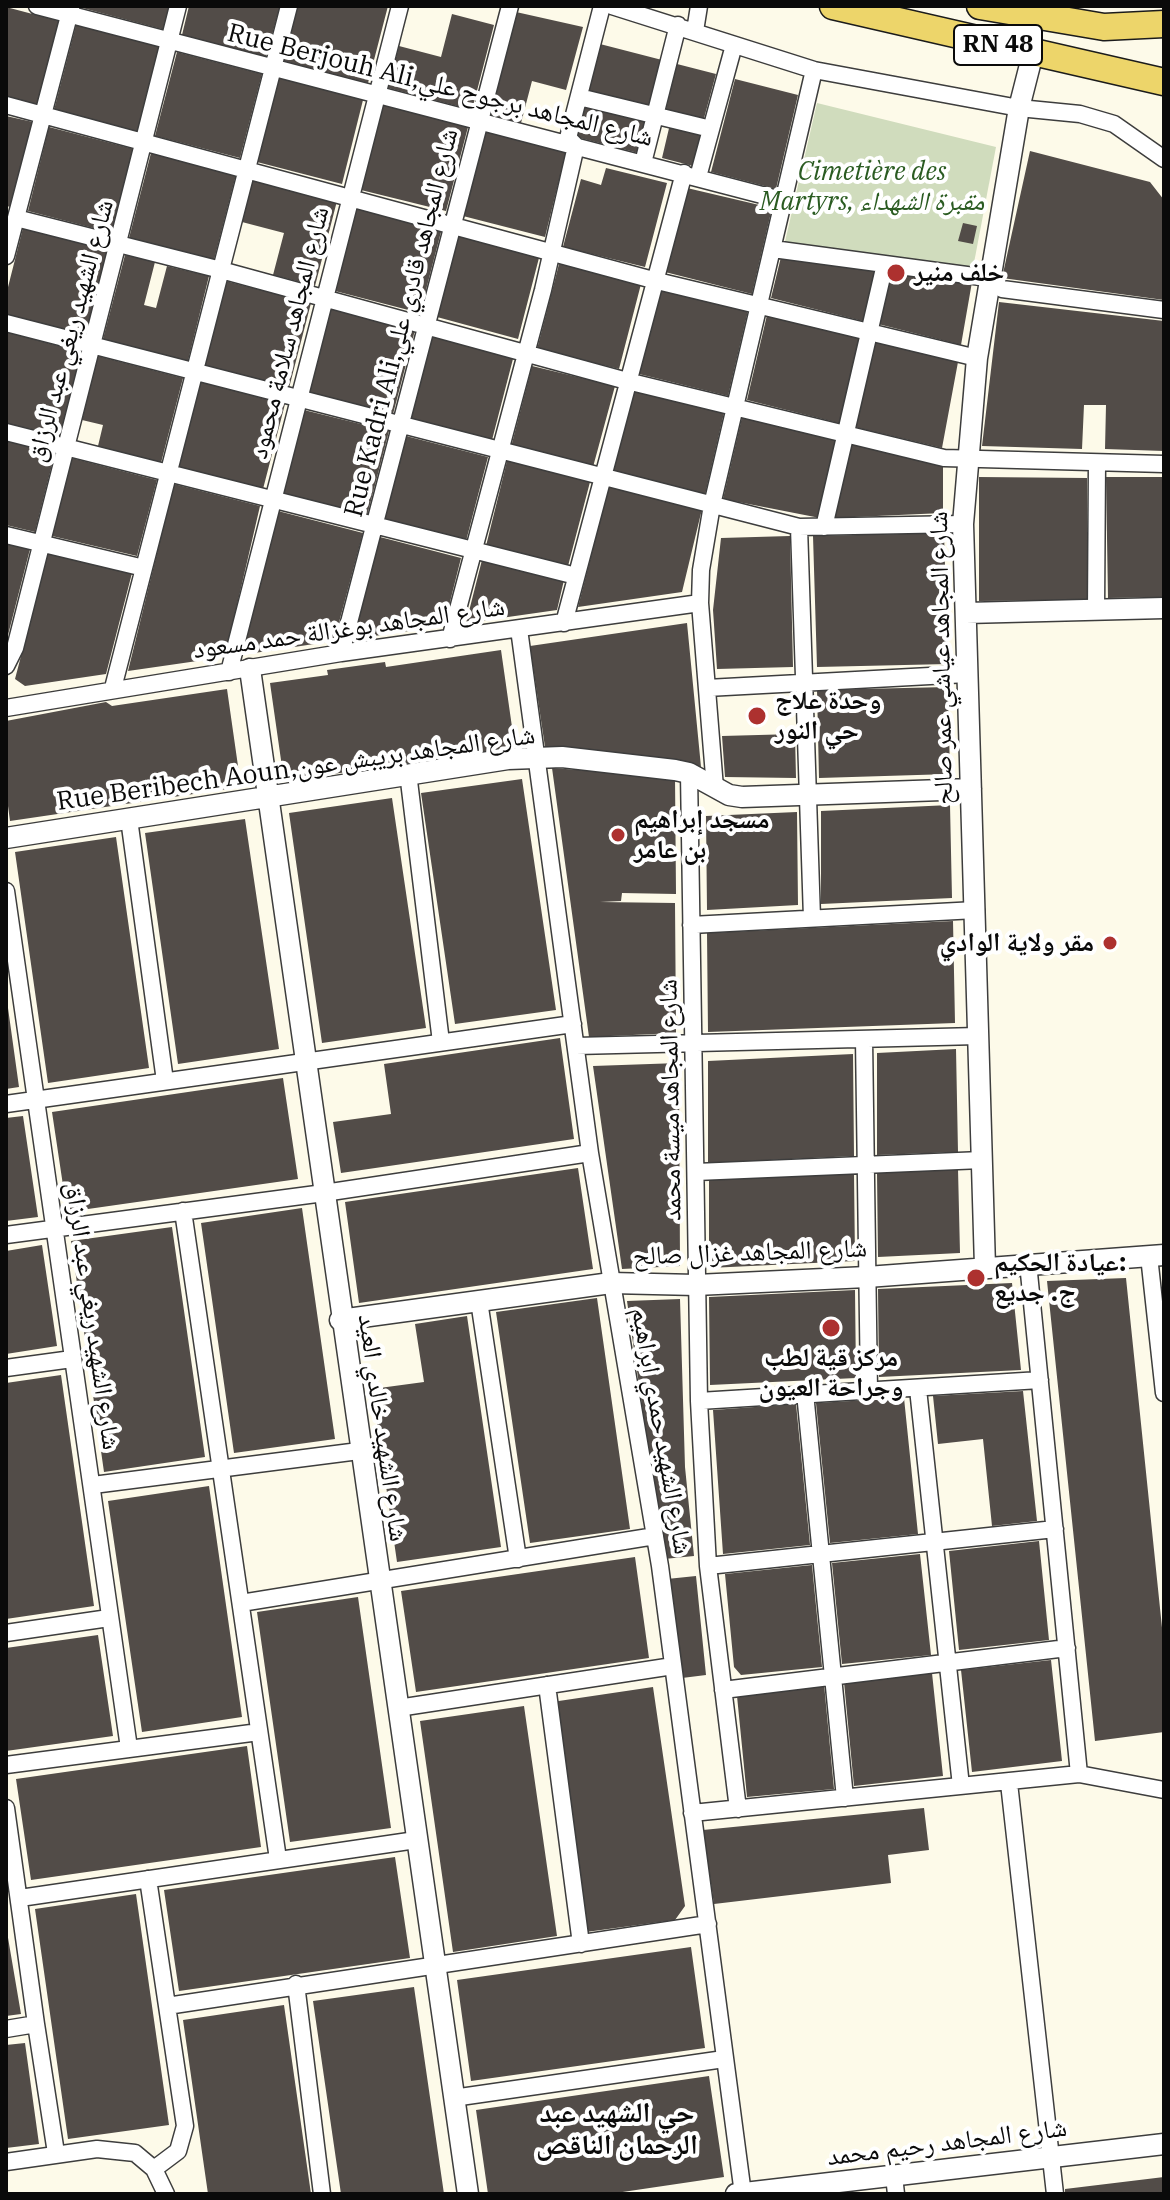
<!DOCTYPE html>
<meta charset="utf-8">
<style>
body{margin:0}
#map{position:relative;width:1170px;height:2200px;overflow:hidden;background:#fdfae9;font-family:"IBM Plex Serif",serif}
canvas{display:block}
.frame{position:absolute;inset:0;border:8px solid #0a0a0a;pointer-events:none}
</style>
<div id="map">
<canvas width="1170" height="2200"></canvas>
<div class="frame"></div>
</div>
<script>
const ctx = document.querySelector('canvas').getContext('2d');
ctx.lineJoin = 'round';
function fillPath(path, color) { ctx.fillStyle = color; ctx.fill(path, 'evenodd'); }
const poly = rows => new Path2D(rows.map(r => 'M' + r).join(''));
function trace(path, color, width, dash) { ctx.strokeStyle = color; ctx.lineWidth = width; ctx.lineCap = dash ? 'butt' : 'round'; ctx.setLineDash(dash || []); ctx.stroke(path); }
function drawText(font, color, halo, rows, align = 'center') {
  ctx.font = font + ' "IBM Plex Serif","Noto Naskh Arabic",serif'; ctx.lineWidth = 8; ctx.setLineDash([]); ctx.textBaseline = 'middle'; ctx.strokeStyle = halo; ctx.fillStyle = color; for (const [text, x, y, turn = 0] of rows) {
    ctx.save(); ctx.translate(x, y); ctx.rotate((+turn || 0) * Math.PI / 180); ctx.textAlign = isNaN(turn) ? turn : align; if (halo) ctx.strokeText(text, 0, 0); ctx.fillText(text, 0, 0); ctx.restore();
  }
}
fillPath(poly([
 [817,103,996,147,973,268,784,246]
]), '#d0dcbd');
fillPath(poly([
 [75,6,171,6,165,30],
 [189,6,280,6,266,57,182,35],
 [298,6,388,6,368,83,283,61],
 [6,7,59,21,37,106,6,97],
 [516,12,583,27,566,90,532,81,521,123,489,114],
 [452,14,494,25,472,110,388,88,399,46,441,57],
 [76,25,160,47,139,132,54,110],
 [600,44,662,60,649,111,587,95],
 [177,52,262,74,240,158,155,136],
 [677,64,716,74,703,122,665,113],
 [279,78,363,100,342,184,257,162],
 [735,79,798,95,776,189,711,172],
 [585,103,647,119,638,153,576,137],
 [383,105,468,127,446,211,361,190],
 [6,116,33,122,11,207,6,206],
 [670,124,701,132,693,166,662,158],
 [49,127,134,149,112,233,28,211],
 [485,131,566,152,545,237,463,216],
 [1030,151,1150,182,1164,200,1164,300,1002,278],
 [151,153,236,175,214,260,129,238],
 [606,168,667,183,645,267,563,247,581,179,601,185],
 [253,179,337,201,315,286,273,275,284,233,242,222],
 [687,188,772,208,752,294,665,272],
 [357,206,442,228,420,313,335,291],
 [963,223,977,226,973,244,958,241],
 [23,228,108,250,86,335,6,314,6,295],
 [458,233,540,254,518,339,437,317],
 [125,255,155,262,144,305,156,308,167,266,209,276,188,361,103,339],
 [781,257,879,270,866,322,771,298],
 [559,264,641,284,619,369,537,349],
 [890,272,972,282,961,345,878,324],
 [226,281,311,303,289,388,204,366],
 [661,289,748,311,728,396,639,374],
 [999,302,1164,321,1164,451,1105,449,1106,405,1084,405,1082,449,982,446],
 [331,308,415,330,393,414,309,392],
 [767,315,862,339,842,424,747,400],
 [6,332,82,352,60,436,6,423],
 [432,334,514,355,492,440,410,419],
 [874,341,958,362,942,448,854,427],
 [98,356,183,378,161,463,98,446,103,425,82,420],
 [532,366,615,386,593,467,511,447],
 [200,382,285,404,263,489,178,467],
 [634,391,724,413,705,495,613,472],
 [304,410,389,431,367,516,283,494],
 [742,417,838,441,820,518,723,499],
 [406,436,488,457,466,541,384,521],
 [6,441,55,453,35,532,6,525],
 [850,444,943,466,943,513,832,518],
 [72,458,157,480,137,556,52,536],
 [507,461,590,482,568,566,486,546],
 [979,477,1087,478,1087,600,979,601],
 [1106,477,1164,477,1164,597,1108,598],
 [174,484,260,506,225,657,128,671],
 [609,486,702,509,682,592,578,607],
 [278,511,363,533,334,641,241,655],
 [944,533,948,664,817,667,813,536],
 [790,536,793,667,717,669,713,610,721,538],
 [380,537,461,558,444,626,353,639],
 [6,543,30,549,7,639,6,639],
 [48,553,132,573,106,674,25,686,15,679],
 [482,560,564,580,557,610,466,623],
 [687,623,701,767,545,747,530,646],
 [501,650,515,748,284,781,270,683,328,675,327,670,385,662,386,667],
 [948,687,950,774,819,778,817,690],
 [227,689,241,787,10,821,6,791,6,721,106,702,112,706],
 [795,734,796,778,725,777,722,736],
 [552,768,675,777,676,894,622,893,621,901,600,902,675,903,676,1033,589,1037],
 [522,779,556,1010,455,1024,421,793],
 [392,798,426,1028,322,1043,289,813],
 [950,805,952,898,821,904,821,811],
 [797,812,798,905,707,910,706,816],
 [245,819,279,1049,178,1064,145,833],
 [116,837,149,1068,48,1083,15,852],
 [953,921,955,1023,708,1032,707,933],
 [8,1008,19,1087,6,1089,6,1009],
 [560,1038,574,1139,341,1173,333,1122,391,1114,384,1064],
 [956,1049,958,1152,877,1155,877,1053],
 [853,1054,854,1156,708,1163,708,1061],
 [679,1063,680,1266,622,1269,593,1066],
 [283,1078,298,1179,67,1212,52,1112],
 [23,1116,38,1217,6,1221,6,1118],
 [578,1168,593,1269,359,1303,345,1202],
 [958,1169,960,1253,878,1257,877,1173],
 [854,1174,855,1261,709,1268,709,1180],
 [302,1208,335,1439,234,1453,201,1223],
 [172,1227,205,1457,104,1472,71,1241],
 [42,1245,57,1346,6,1354,6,1251],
 [1126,1278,1164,1647,1164,1732,1095,1741,1047,1281],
 [1012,1283,1021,1370,879,1377,878,1289],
 [855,1290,856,1378,710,1385,709,1297],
 [597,1298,630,1529,530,1543,496,1312],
 [680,1299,685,1467,694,1556,664,1559,627,1301],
 [467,1316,501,1547,397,1562,372,1389,424,1382,415,1324],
 [61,1375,94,1606,6,1619,6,1383],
 [1023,1391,1037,1521,992,1526,983,1439,938,1444,933,1396],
 [904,1398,918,1534,830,1543,816,1403],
 [796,1404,810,1545,723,1554,713,1410],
 [209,1486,242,1717,142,1732,108,1501],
 [1039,1541,1049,1640,959,1650,949,1551],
 [920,1554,931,1655,842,1664,832,1563],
 [635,1557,649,1658,416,1692,401,1591],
 [812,1565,822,1667,741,1675,734,1667,725,1574],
 [696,1576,706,1675,682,1678,667,1579],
 [358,1597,391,1828,290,1842,257,1612],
 [98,1635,113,1736,6,1751,6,1648],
 [1051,1660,1062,1761,972,1772,961,1670],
 [932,1673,943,1776,854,1786,844,1682],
 [824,1684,834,1789,747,1797,737,1696],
 [653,1687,685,1906,675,1920,586,1932,552,1702],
 [524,1706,557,1936,453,1952,420,1721],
 [247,1746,261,1847,31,1880,16,1779],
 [924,1808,929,1850,888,1855,891,1883,714,1904,703,1830],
 [395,1857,410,1958,179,1991,164,1890],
 [136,1894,169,2125,68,2139,35,1909],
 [6,1926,21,2014,6,2016],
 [691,1947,705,2048,471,2081,457,1980],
 [414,1987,444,2194,341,2194,313,2001],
 [284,2005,311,2194,208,2194,183,2020],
 [25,2043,39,2144,6,2148,6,2045],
 [709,2076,724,2177,609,2194,488,2194,476,2110],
 [1164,2177,1164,2194,1065,2194,1065,2189]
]), '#524c48');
const minor = poly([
 [37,6,785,201],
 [612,6,814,70,1019,108,1080,114,1114,124,1164,159],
 [695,31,699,6],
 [579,97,711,129],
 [6,105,653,280,977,358],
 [643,163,678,25],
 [698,177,734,45],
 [16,218,221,270,627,381,944,458,1164,464],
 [773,249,989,278,1002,289,1164,310],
 [6,256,71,8],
 [6,323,799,527,963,524],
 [6,432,576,576],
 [799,527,812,918],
 [824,527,885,264],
 [6,535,144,568],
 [1096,610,1097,463],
 [564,623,684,173],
 [519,629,590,1153,660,1566,743,2194],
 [450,639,543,290,576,146,568,138,602,6],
 [341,653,510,6],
 [6,666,15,648,178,6],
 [229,672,400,6],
 [113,688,289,6],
 [707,688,967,674],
 [6,708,341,653,700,603],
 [408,773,441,1042],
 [689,773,699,1401,708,1566,738,1809],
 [715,788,700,603,701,570,712,505,814,70],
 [129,819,165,1081],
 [6,891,129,1748],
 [691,925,976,910],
 [864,1039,869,1391],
 [576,1046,978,1036],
 [6,1104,573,1024],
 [696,1172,982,1160],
 [183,1211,278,1859],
 [6,1235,324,1193,590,1153],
 [1149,1256,1164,1393],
 [1028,1263,1079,1774],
 [479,1301,518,1559],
 [6,1368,72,1359],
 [918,1389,961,1786],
 [805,1393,845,1798],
 [699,1401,1040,1380],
 [93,1485,359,1451],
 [708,1566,1055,1529],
 [241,1603,655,1536],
 [6,1633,109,1618],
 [547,1685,581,1944],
 [723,1690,1067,1648],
 [398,1708,673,1666],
 [6,1765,259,1732],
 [1009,1783,1055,2194],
 [6,1808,36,2024],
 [692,1813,1079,1774,1164,1790],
 [148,1879,185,2126,178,2151,154,2169],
 [20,1898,416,1840],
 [296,1984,322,2194],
 [167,2006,708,1924],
 [6,2029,36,2024,56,2153],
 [453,2098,724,2059],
 [6,2162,97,2149,135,2153,154,2169,166,2194],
 [894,2176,896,2194]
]);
const tertiary = poly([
 [966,613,1164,608],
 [250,669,468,2194],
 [6,838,508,759,562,757,675,770,689,773,729,795,742,797,971,789],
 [985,1267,963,524,977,358,1019,108,1033,53],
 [340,1320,611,1283,696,1285,867,1277,1164,1255],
 [736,2194,1164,2144]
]);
const primary = poly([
 [833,6,1164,82],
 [980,6,1104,27,1164,24]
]);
trace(minor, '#3d3d3d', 19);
trace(tertiary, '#3d3d3d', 23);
trace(primary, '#1b1b1b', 29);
trace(minor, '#fff', 16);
trace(tertiary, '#fff', 20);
trace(primary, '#edd56a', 26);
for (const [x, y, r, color] of [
 [896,273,10,"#ad312f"],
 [757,716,10,"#ad312f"],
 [618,835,8,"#ad312f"],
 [1110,943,8,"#ad312f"],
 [976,1278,10,"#ad312f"],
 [831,1328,10,"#ad312f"]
]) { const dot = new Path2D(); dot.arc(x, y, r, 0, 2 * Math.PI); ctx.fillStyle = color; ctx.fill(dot); trace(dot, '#fff', 3); }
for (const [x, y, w] of [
 [998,45,88]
]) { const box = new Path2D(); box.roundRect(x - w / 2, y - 20, w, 40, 6); ctx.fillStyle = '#fff'; ctx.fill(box); trace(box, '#0a0a0a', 2); }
drawText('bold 24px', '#0a0a0a', null, [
 ["RN 48",998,45]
]);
drawText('26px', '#0a0a0a', '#fff', [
 ["Rue Berjouh Ali,شارع المجاهد برجوح علي",440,86,14],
 ["Rue Kadri Ali,شارع المجاهد قادري علي",402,323,-76],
 ["شارع الشهيد ريغي عبد الرزاق",71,331,-75],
 ["شارع المجاهد سلامة محمود",290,333,-76],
 ["شارع المجاهد بوغزالة حمد مسعود",349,629,-8],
 ["شارع المجاهد عياشي عمر صالح",942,658,-91],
 ["Rue Beribech Aoun,شارع المجاهد بريبش عون",296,769,-8],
 ["شارع المجاهد ميسة محمد",671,1100,-91],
 ["شارع المجاهد غزال صالح",750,1253,-2],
 ["شارع الشهيد ريغي عبد الرزاق",92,1316,82],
 ["شارع الشهيد خالدي العيد",382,1428,82],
 ["شارع الشهيد حمدي ابراهيم",661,1431,80],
 ["شارع المجاهد رحيم محمد",947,2143,-7]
]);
drawText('italic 26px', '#2a5b21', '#fff', [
 ["Cimetière des",872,172],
 ["Martyrs, مقبرة الشهداء",872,202]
]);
drawText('bold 26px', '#0a0a0a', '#fff', [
 ["خلف منير",914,273],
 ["وحدة علاج",775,701],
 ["حي النور",775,731],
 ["مسجد إبراهيم",634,820],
 ["بن عامر",634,850],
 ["مقر ولاية الوادي",1094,943,"right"],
 ["عيادة الحكيم:",994,1263],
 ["ج. جديع",994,1293],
 ["مركز قية لطب",831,1358,"center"],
 ["وجراحة العيون",831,1388,"center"]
], 'left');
drawText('bold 28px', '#0a0a0a', '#fff', [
 ["حي الشهيد عبد",617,2114],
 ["الرحمان الناقص",617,2146]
]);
</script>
